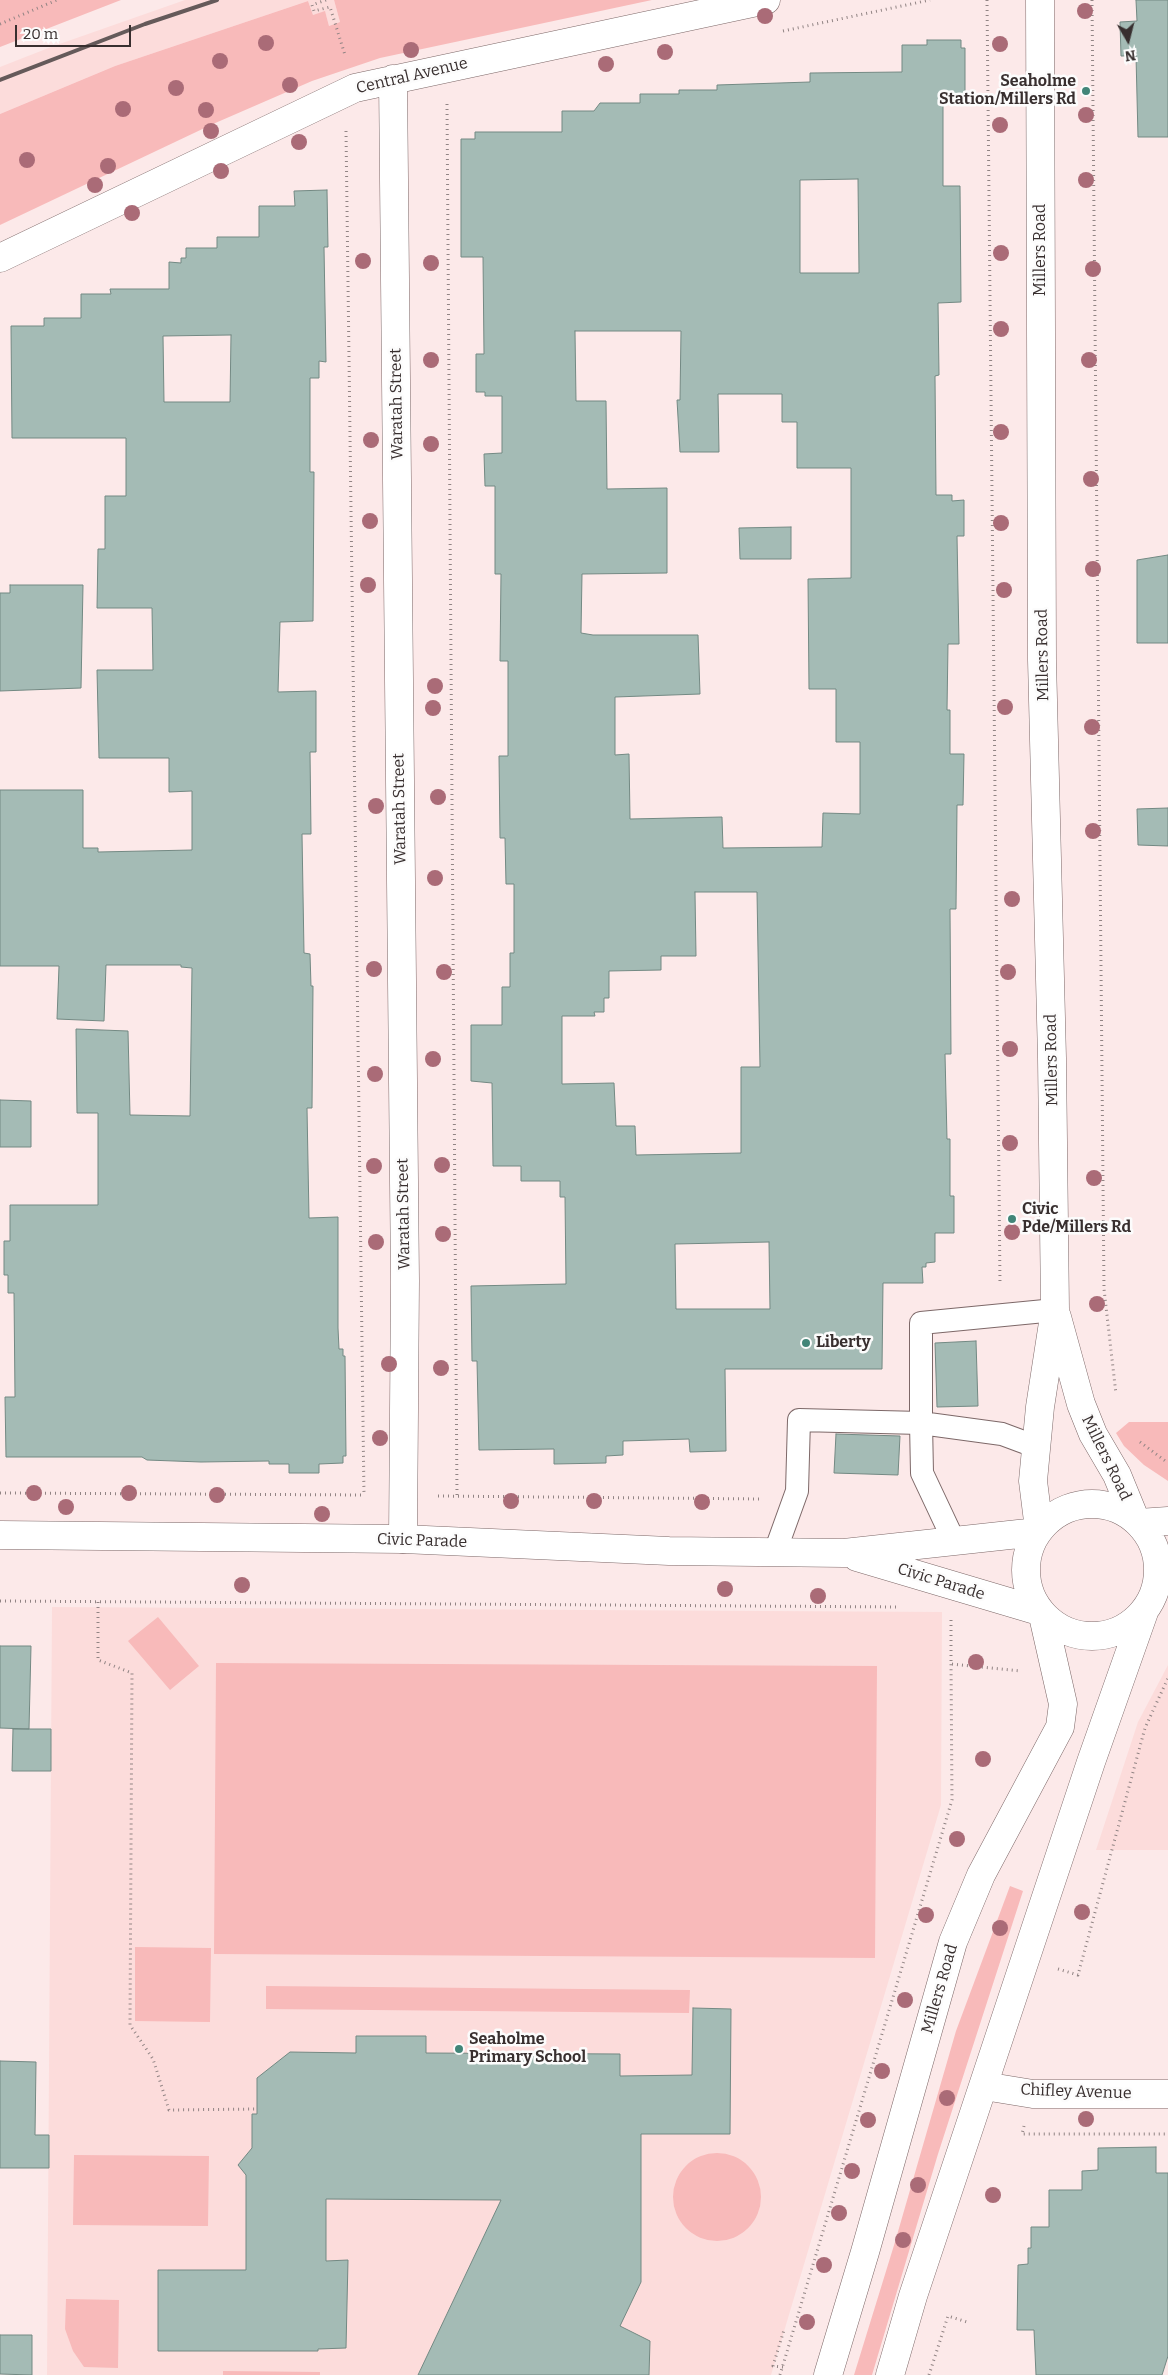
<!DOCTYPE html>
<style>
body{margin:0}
#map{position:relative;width:1168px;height:2375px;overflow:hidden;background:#fce9e9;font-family:Bitter,serif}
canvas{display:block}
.north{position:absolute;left:1103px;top:15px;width:50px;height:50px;-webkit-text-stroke:4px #fcfcfc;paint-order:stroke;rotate:172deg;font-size:14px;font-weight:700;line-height:20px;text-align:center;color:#382f2f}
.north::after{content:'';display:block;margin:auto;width:18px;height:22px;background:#382f2f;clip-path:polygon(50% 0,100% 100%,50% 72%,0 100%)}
.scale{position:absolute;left:15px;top:25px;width:116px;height:22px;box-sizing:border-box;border:2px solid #382f2f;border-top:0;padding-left:6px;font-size:15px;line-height:18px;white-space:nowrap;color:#382f2f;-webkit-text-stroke:4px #fcfcfc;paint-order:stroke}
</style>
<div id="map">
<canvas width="1168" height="2375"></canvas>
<div class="north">N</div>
<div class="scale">20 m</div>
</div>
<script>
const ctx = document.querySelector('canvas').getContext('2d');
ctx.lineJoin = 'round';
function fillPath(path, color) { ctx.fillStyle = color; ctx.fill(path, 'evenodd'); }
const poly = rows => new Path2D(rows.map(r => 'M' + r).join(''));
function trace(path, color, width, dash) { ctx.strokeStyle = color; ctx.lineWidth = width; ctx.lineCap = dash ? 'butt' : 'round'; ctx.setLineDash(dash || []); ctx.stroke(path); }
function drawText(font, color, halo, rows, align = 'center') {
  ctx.font = font + ' Bitter,serif'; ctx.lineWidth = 5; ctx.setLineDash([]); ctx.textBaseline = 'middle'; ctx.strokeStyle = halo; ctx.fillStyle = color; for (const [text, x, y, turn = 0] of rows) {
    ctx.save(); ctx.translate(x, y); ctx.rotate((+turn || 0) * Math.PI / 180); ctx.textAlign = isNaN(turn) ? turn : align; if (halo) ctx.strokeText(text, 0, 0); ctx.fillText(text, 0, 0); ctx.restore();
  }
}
fillPath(poly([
 [185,0,334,0,340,22,329,26,325,12,313,15,308,1,115,66,0,114,0,67,51,47],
 [52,1607,942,1612,941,1805,771,2375,47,2375],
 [1168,1665,1168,1850,1096,1850,1138,1722]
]), '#fcdcdb');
fillPath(poly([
 [0,0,121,0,0,47],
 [334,0,652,0,380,58,312,81,213,124,0,225,0,114,115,66,308,1,313,15,325,11,329,26,340,22],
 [1129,1422,1168,1422,1168,1481,1144,1465,1124,1446,1116,1433],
 [158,1617,199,1666,170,1690,128,1641],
 [216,1663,877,1666,875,1958,214,1954],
 [1010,1886,1023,1891,938,2154,872,2375,854,2375,895,2242,956,2031],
 [135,1947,211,1948,210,2022,135,2021],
 [266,1986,690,1990,689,2013,266,2009],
 '673 2197a44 44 0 1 1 88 0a44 44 0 1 1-88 0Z',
 [74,2155,209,2156,208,2226,73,2225],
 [66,2299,119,2300,118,2368,84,2367,73,2351,65,2329],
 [223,2371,320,2372,320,2375,223,2375]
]), '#f8baba');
const building = poly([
 [1136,0,1168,0,1168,137,1138,137,1136,56,1121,56,1120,22,1137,21,1136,0],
 [927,40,961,40,961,48,965,48,965,104,943,103,943,186,960,186,961,302,938,303,939,375,935,376,936,495,952,495,952,501,964,500,964,536,957,536,959,644,948,644,947,710,950,710,950,754,964,754,963,805,957,805,956,909,950,909,951,1054,945,1054,947,1139,950,1139,950,1196,954,1196,954,1233,935,1233,935,1262,926,1263,926,1267,922,1267,923,1283,883,1283,882,1369,725,1369,726,1451,690,1452,689,1439,623,1441,623,1455,606,1456,606,1463,554,1464,554,1449,479,1450,477,1361,472,1361,471,1286,566,1284,565,1197,560,1197,560,1181,521,1181,521,1166,493,1166,492,1083,471,1081,471,1025,502,1025,502,987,510,987,510,953,514,953,514,884,506,884,505,838,500,838,499,756,508,756,508,661,500,661,501,574,495,574,495,486,485,486,484,454,502,453,502,396,485,396,485,392,476,392,476,354,484,354,483,257,461,257,461,139,475,139,475,132,562,132,562,111,594,111,600,103,640,103,640,94,679,94,679,90,717,90,717,85,810,82,810,73,902,72,902,45,927,45,927,40],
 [858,179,859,273,800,273,800,180,858,179],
 [575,331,681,331,680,400,677,400,680,452,719,452,718,394,782,394,782,422,797,422,797,468,851,468,851,578,808,579,809,689,836,689,836,742,860,742,860,814,823,813,822,847,723,848,722,817,630,819,629,754,615,755,615,697,700,694,698,635,593,635,581,633,582,574,667,573,667,488,607,489,606,401,576,401,575,331],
 [695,892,757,892,760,1067,741,1067,741,1153,636,1155,635,1126,616,1126,614,1083,562,1084,562,1016,595,1016,594,1012,604,1012,604,998,609,998,609,971,661,970,661,956,696,956,695,892],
 [769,1242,770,1309,676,1309,675,1244,769,1242],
 [327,190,328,247,324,247,326,362,319,361,319,378,310,378,310,472,314,472,313,621,280,622,278,692,316,691,316,752,310,752,311,834,302,834,304,953,310,954,311,986,313,986,312,1108,307,1108,309,1218,338,1217,338,1328,339,1349,343,1349,343,1356,345,1356,346,1456,343,1456,343,1463,319,1464,319,1473,289,1473,289,1464,269,1464,269,1461,201,1462,147,1460,142,1457,6,1457,5,1397,15,1397,14,1293,8,1293,8,1275,4,1275,4,1241,10,1241,10,1205,98,1205,98,1113,77,1113,76,1029,128,1031,130,1115,190,1116,192,968,181,967,181,965,106,965,104,1021,57,1019,59,966,0,966,0,790,83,790,83,848,98,848,98,852,192,850,192,791,169,792,169,758,99,758,97,670,153,670,152,608,97,608,98,549,105,549,105,496,126,496,126,438,12,438,11,326,44,326,44,318,81,318,81,294,111,294,110,289,169,289,169,262,181,263,181,258,186,258,186,248,217,248,217,237,259,237,259,206,295,206,294,191,327,190],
 [231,335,230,402,164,402,163,336,231,335],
 [791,527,791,559,740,559,739,528,791,527],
 [1168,555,1168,643,1137,643,1137,560,1168,555],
 [10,585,83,585,81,688,0,691,0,593,10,593,10,585],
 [1168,808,1168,846,1138,845,1137,809,1168,808],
 [0,1100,31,1101,31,1147,0,1147,0,1100],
 [976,1341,978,1406,937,1407,935,1343,976,1341],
 [836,1434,900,1436,898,1475,834,1473,836,1434],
 [0,1646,31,1646,29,1729,0,1728,0,1646],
 [13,1729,51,1729,51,1771,12,1771,13,1729],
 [693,2008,731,2009,730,2134,641,2134,641,2282,620,2326,650,2341,649,2375,418,2375,501,2200,326,2199,326,2261,348,2260,346,2348,318,2349,318,2351,158,2351,158,2270,246,2270,246,2175,238,2165,252,2148,252,2114,257,2114,257,2078,290,2052,356,2053,356,2036,426,2036,426,2053,620,2054,620,2076,692,2075,693,2008],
 [0,2061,36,2062,35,2135,49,2135,49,2168,0,2168,0,2061],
 [1156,2147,1156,2173,1168,2173,1168,2356,1162,2375,1036,2375,1034,2330,1017,2330,1018,2265,1028,2264,1028,2248,1031,2248,1031,2227,1049,2227,1049,2190,1082,2190,1082,2171,1098,2170,1098,2148,1156,2147],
 [0,2335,32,2335,32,2375,0,2374,0,2335]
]);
fillPath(building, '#a4bbb5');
trace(building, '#738983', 1);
const lane = poly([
 [954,1541,922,1473,921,1423,1002,1434,1037,1447],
 [775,1552,797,1491,799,1420,921,1423,921,1323,1055,1310]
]);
const street = poly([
 [393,79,405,1281,403,1539],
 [0,258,355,88,766,0],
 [984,2086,1033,2094,1168,2094]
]);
const secondary = poly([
 [1057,1317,1081,1404,1093,1434,1117,1475,1135,1519],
 '1026 1570a66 66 0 1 1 132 0a66 66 0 1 1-132 0Z',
 [1139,1523,1168,1521],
 [1039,1529,1033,1481,1040,1407,1055,1310,1052,1058,1042,660,1040,0],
 [0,1535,403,1539,669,1551,844,1553,1037,1532],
 [857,1557,1039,1611],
 [828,2375,865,2252,953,1942,981,1875,1060,1727,1063,1704,1043,1616],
 [890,2375,913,2296,1091,1762,1144,1612]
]);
trace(lane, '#7d6868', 24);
trace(street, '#7d6868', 29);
trace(secondary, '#7d6868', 29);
trace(poly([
 [326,0,312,5,314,11,330,7,345,55],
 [987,0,1000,1284],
 [1092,0,1104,1289,1116,1394],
 [0,24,57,0],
 [783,31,930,0],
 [447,104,457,1496],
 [346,131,364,1495],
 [1140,1442,1168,1463],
 [0,1493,364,1495],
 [438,1496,762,1499],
 [0,1601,900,1607],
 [98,1602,98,1660,132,1673,130,2025,153,2059,169,2110,257,2109],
 [951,1620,951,1664,1021,1671],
 [1058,1969,1078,1975,1145,1728,1168,1678],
 [1024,2126,1022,2134,1168,2134],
 [783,2367,773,2366,784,2330],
 [780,2375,952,1800,951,1664],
 [929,2375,948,2316,967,2322]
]), '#918484', 3, [1, 4]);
trace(lane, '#fff', 22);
trace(street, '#fff', 28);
trace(secondary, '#fff', 28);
trace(poly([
 [0,80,145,24,217,0]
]), '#655a5a', 4);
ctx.fillStyle = '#aa6b77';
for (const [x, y] of [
 [1085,11],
 [765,16],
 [266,43],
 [1000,44],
 [411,50],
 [665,52],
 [220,61],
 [606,64],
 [290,85],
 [176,88],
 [123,109],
 [206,110],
 [1086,115],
 [1000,125],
 [211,131],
 [299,142],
 [27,160],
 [108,166],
 [221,171],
 [1086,180],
 [95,185],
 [132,213],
 [1001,253],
 [363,261],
 [431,263],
 [1093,269],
 [1001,329],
 [431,360],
 [1089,360],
 [1001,432],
 [371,440],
 [431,444],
 [1091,479],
 [370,521],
 [1001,523],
 [1093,569],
 [368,585],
 [1004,590],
 [435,686],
 [1005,707],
 [433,708],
 [1092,727],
 [438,797],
 [376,806],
 [1093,831],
 [435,878],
 [1012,899],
 [374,969],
 [444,972],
 [1008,972],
 [1010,1049],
 [433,1059],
 [375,1074],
 [1010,1143],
 [442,1165],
 [374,1166],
 [1094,1178],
 [1012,1232],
 [443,1234],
 [376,1242],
 [1097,1304],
 [389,1364],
 [441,1368],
 [380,1438],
 [34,1493],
 [129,1493],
 [217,1495],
 [511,1501],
 [594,1501],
 [702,1502],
 [66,1507],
 [322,1514],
 [242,1585],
 [725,1589],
 [818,1596],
 [976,1662],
 [983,1759],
 [957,1839],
 [1082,1912],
 [926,1915],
 [1000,1928],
 [905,2000],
 [882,2071],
 [947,2098],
 [1086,2119],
 [868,2120],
 [852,2171],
 [918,2185],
 [993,2195],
 [839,2213],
 [903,2240],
 [824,2265],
 [807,2322]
]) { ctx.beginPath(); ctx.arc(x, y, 8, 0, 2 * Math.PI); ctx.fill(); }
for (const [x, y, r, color] of [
 [1086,91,5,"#428578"],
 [1012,1219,5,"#428578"],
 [806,1343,5,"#428578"],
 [459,2049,5,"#428578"]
]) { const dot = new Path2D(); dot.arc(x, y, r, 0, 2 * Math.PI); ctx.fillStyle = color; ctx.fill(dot); trace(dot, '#fcfcfc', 2); }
drawText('16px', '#382f2f', '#fcfcfc', [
 ["Central Avenue",412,76,-13],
 ["Millers Road",1041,250,-90],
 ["Waratah Street",397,404,-91],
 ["Millers Road",1043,655,-91],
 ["Waratah Street",400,809,-91],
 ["Millers Road",1052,1060,-91],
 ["Waratah Street",404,1214,-91],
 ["Millers Road",1106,1458,64],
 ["Civic Parade",422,1541,2],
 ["Civic Parade",941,1582,17],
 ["Millers Road",940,1989,-74],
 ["Chifley Avenue",1076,2092,2]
]);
drawText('bold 16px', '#382f2f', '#fcfcfc', [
 ["Seaholme",1076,82,"right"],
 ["Station/Millers Rd",1076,100,"right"],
 ["Civic",1022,1210],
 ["Pde/Millers Rd",1022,1228],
 ["Liberty",816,1343],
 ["Seaholme",469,2040],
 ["Primary School",469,2058]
], 'left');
</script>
